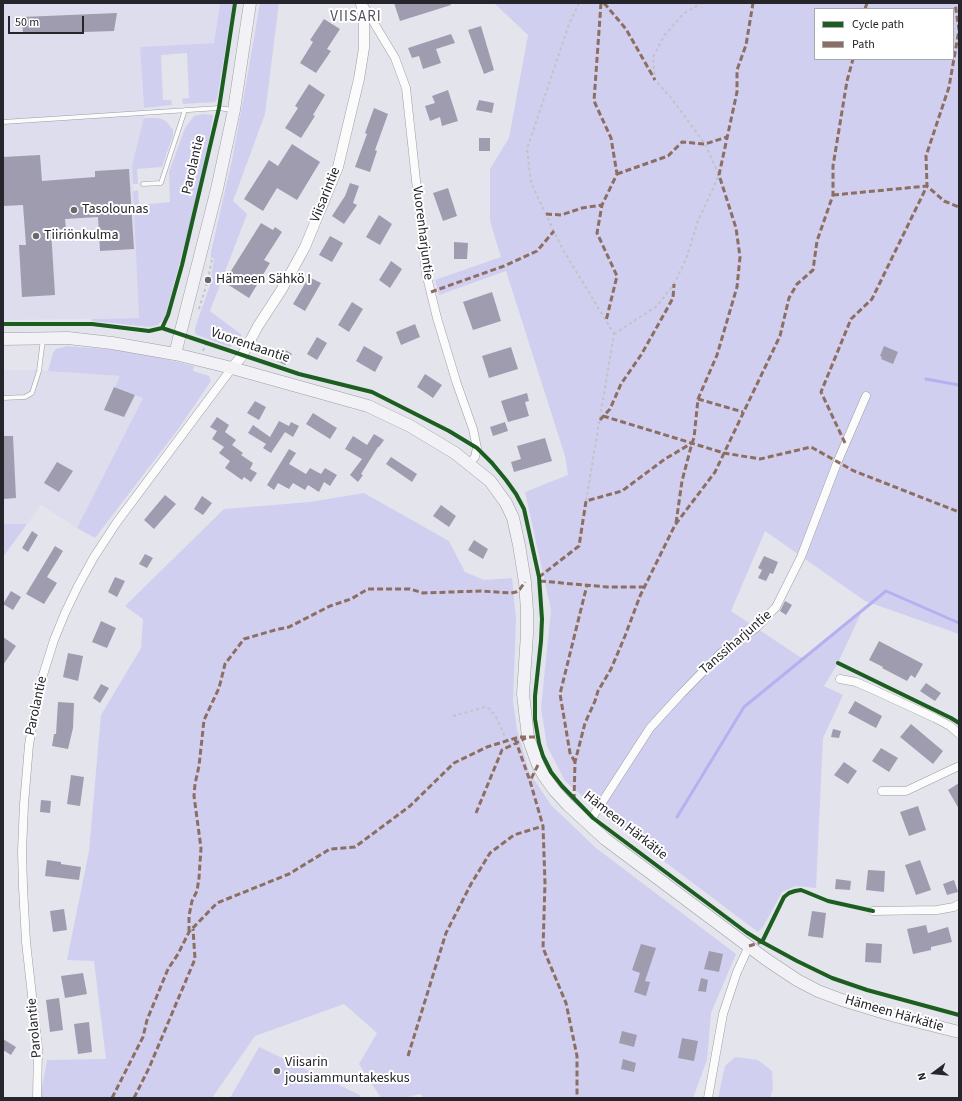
<!DOCTYPE html>
<meta charset="utf-8">
<style>
body{margin:0}
#map{position:relative;width:962px;height:1101px;overflow:hidden;background:#e4e4ec;font-family:"Source Sans 3",sans-serif}
canvas{display:block}
.frame{position:absolute;inset:0;border:4px solid #25252b;pointer-events:none}
.legend{position:absolute;left:814px;top:8px;width:140px;height:52px;box-sizing:border-box;background:#fff;border:1px solid #a8a8aa;margin:0;padding:5px 7px;list-style:none;font-size:12px;color:#25252b}
.legend li{display:flex;align-items:center;gap:8px;height:20px}
.legend b{width:20px;border:1px solid #a8a8aa}
.north{position:absolute;left:914px;top:1053px;width:40px;height:40px;-webkit-text-stroke:3px #fff;paint-order:stroke;rotate:254deg;font-size:11px;font-weight:700;line-height:16px;text-align:center;color:#25252b}
.north::after{content:'';display:block;margin:auto;width:14px;height:18px;background:#25252b;clip-path:polygon(50% 0,100% 100%,50% 72%,0 100%)}
.scale{position:absolute;left:8px;top:16px;width:76px;height:18px;box-sizing:border-box;border:2px solid #25252b;border-top:0;padding-left:5px;font-size:12px;line-height:14px;white-space:nowrap;color:#25252b;-webkit-text-stroke:3px #fff;paint-order:stroke}
</style>
<div id="map">
<canvas width="962" height="1101"></canvas>
<div class="frame"></div>
<ul class="legend">
<li><b style="height:5px;background:#1b5e20"></b>Cycle path</li>
<li><b style="height:5px;background:#8d6e63"></b>Path</li>
</ul>
<div class="north">N</div>
<div class="scale">50 m</div>
</div>
<script>
const ctx = document.querySelector('canvas').getContext('2d');
ctx.lineJoin = 'round';
function fillPath(path, color) { ctx.fillStyle = color; ctx.fill(path, 'evenodd'); }
const poly = rows => new Path2D(rows.map(r => 'M' + r).join(''));
function trace(path, color, width, dash) { ctx.strokeStyle = color; ctx.lineWidth = width; ctx.lineCap = dash ? 'butt' : 'round'; ctx.setLineDash(dash || []); ctx.stroke(path); }
function drawText(font, color, halo, rows, align = 'center') {
  ctx.font = font + ' "Source Sans 3",sans-serif'; ctx.lineWidth = 4; ctx.setLineDash([]); ctx.textBaseline = 'middle'; ctx.strokeStyle = halo; ctx.fillStyle = color; for (const [text, x, y, turn = 0] of rows) {
    ctx.save(); ctx.translate(x, y); ctx.rotate((+turn || 0) * Math.PI / 180); ctx.textAlign = isNaN(turn) ? turn : align; if (halo) ctx.strokeText(text, 0, 0); ctx.fillText(text, 0, 0); ctx.restore();
  }
}
fillPath(poly([
 [3,3,220,3,214,43,140,47,144,119,132,165,139,318,3,320],
 [3,370,39,370,120,376,115,387,143,398,77,528,41,505,27,524,3,524]
]), '#dde');
fillPath(poly([
 [220,3,233,3,217,99,215,102,183,104,182,99,189,98,187,53,161,55,163,100,171,100,172,105,144,108,140,47,214,43],
 [260,3,279,3,265,114,233,201,247,214,210,311,242,335,234,345,229,347,197,335,195,333,195,328,210,285,214,258,211,258,211,252,232,160,243,101],
 [494,3,959,3,959,634,865,601,765,531,731,611,800,657,806,657,862,611,838,663,824,686,843,695,823,738,816,888,796,886,782,892,763,927,758,932,608,819,565,781,547,746,541,708,551,610,525,492,568,475,565,456,506,271,439,295,435,280,501,257,490,221,490,169,509,138,528,35],
 [815,9,953,9,953,59,815,59],
 [204,114,213,115,210,135,193,213,165,317,158,325,150,327,92,321,91,319,139,318,133,191,138,190,139,205,170,202,169,172,185,128,194,116],
 [144,118,159,118,166,121,173,130,173,135,162,167,137,169,138,184,133,184,132,165],
 [67,346,117,350,157,357,194,366,193,371,209,376,211,381,179,428,95,538,77,528,143,398,115,387,120,376,48,371,53,353,56,349],
 [364,493,449,541,465,572,484,580,512,578,516,619,513,701,517,730,529,772,551,805,596,848,736,954,711,1013,707,1060,693,1098,424,1098,420,1094,404,1098,381,1098,359,1064,377,1033,344,1004,255,1036,212,1098,40,1098,47,1060,106,1059,94,961,67,960,89,851,101,715,141,648,143,619,125,606,224,509,310,502],
 [3,524,27,524,3,557],
 [259,1047,360,1095,361,1098,230,1098],
 [735,1057,758,1060,772,1071,773,1089,770,1098,718,1098,725,1066]
]), '#d1cfef');
trace(poly([
 [926,379,959,385],
 [677,817,744,707,886,591,959,623]
]), '#b6b0f1', 3);
fillPath(poly([
 [394,3,450,3,451,5,400,21],
 [117,13,114,31,23,34,22,17],
 [324,19,340,29,327,49,331,51,316,73,300,63,313,42,310,40],
 [481,26,494,70,484,74,468,30],
 [451,34,455,43,436,49,441,63,423,69,419,56,412,58,408,48],
 [309,84,325,95,313,115,315,116,301,138,285,128,298,108,295,106],
 [448,90,458,121,442,126,440,117,430,121,425,106,435,103,432,96],
 [479,100,494,103,492,113,476,110],
 [374,108,388,114,375,150,377,151,370,172,355,167,367,134,365,133],
 [479,138,490,138,490,151,479,151],
 [292,144,320,162,297,200,277,188,263,211,244,199,269,160,278,166],
 [40,155,42,181,95,177,95,171,129,169,134,249,100,251,98,217,65,219,66,229,51,230,55,295,22,297,19,245,26,245,23,205,3,206,3,157],
 [350,183,359,186,353,203,357,205,344,224,332,216,345,196],
 [448,188,457,216,443,221,433,193],
 [379,215,392,224,380,245,366,237],
 [261,223,273,230,275,227,282,232,264,260,270,263,249,298,224,282],
 [330,236,343,243,332,262,319,255],
 [454,242,468,243,467,259,454,259],
 [391,261,402,269,390,288,379,280],
 [309,277,321,283,305,311,293,304],
 [492,292,501,321,473,330,463,302],
 [352,302,363,309,349,332,338,325],
 [415,324,420,337,401,345,396,332],
 [317,337,327,343,317,360,307,354],
 [364,346,383,357,375,372,356,361],
 [884,346,898,352,893,364,881,359,882,357,880,356],
 [511,347,518,369,489,378,482,356],
 [284,349,292,354,285,365,277,361],
 [425,374,442,385,433,398,417,387],
 [114,387,135,395,124,417,104,410],
 [527,393,529,401,525,402,529,416,508,422,501,401],
 [255,401,266,407,259,420,247,413],
 [313,413,337,428,330,439,306,424],
 [217,417,229,425,225,432,236,440,232,445,243,453,241,455,253,463,250,469,257,473,251,482,244,477,242,480,225,468,230,461,219,453,224,447,212,439,217,431,210,427],
 [279,421,289,426,291,422,299,426,293,437,285,432,271,453,263,448,266,444,248,433,253,425,270,437],
 [505,422,508,431,493,436,490,427],
 [374,434,384,440,379,447,378,447,361,474,363,475,358,482,350,475,362,459,345,449,353,436,367,445],
 [3,436,13,436,16,498,3,499],
 [545,438,552,461,514,472,511,462,521,459,517,446],
 [289,449,296,453,289,464,306,474,310,468,321,474,325,468,337,475,330,486,324,482,319,492,308,485,305,490,293,483,289,489,278,483,274,490,267,485],
 [391,457,417,474,412,482,386,464],
 [57,462,73,471,59,492,44,483],
 [165,495,176,504,154,529,144,520],
 [202,496,212,503,203,515,194,509],
 [441,505,456,516,449,527,433,516],
 [32,531,38,535,28,552,22,548],
 [474,540,488,549,483,559,468,550],
 [55,546,63,551,47,577,57,583,44,604,26,594],
 [145,554,153,558,147,568,139,564],
 [764,556,778,562,773,574,770,573,766,581,758,578,762,570,758,568],
 [115,577,125,581,117,597,108,592],
 [11,591,21,597,13,610,3,604],
 [785,601,792,605,786,615,780,611],
 [101,621,116,628,107,648,92,642],
 [3,637,16,646,3,665],
 [879,641,923,664,915,678,911,675,907,681,882,668,883,667,869,660],
 [68,653,83,656,78,681,63,677],
 [926,683,941,693,935,701,920,691],
 [101,684,109,688,100,703,93,698],
 [855,701,882,716,876,728,848,713],
 [58,702,74,703,73,728,68,749,52,746,54,734,56,734],
 [911,724,943,751,933,764,900,737],
 [833,729,841,731,839,738,831,737],
 [881,748,898,758,889,772,872,761],
 [844,762,857,771,848,784,834,775],
 [71,775,84,777,80,806,67,804],
 [959,783,959,809,948,790],
 [41,800,51,801,50,813,40,812],
 [918,806,926,830,909,836,900,812],
 [47,860,61,862,61,864,81,867,79,880,45,876],
 [920,860,931,890,916,895,905,865],
 [868,870,885,871,884,892,866,890],
 [836,879,851,881,850,890,835,889],
 [954,880,958,892,947,895,943,884],
 [64,909,67,930,53,932,50,911],
 [812,911,826,913,823,938,808,936],
 [926,925,928,933,948,927,952,942,931,947,931,950,913,954,907,929],
 [866,943,882,944,881,963,865,962],
 [641,944,656,948,645,981,650,982,646,996,634,992,640,973,632,970],
 [709,951,723,954,719,972,704,969],
 [83,973,87,994,65,998,61,976],
 [701,978,708,980,706,992,698,991],
 [59,998,63,1030,50,1032,46,1000],
 [89,1022,92,1052,78,1054,74,1024],
 [622,1031,637,1035,634,1047,619,1043],
 [682,1038,698,1041,694,1061,678,1058],
 [3,1039,16,1047,11,1055,3,1050],
 [623,1059,636,1063,634,1072,621,1069]
]), '#9f9cb0');
const service = poly([
 [3,122,219,108,232,110],
 [143,184,161,183,185,110],
 [3,398,25,397,32,393,39,371,43,339]
]);
const minor = poly([
 [362,3,395,58,406,88,426,273,437,318,457,384,473,429,477,448,475,457,469,464],
 [840,679,856,682,872,689,935,718,950,726,959,734],
 [882,791,906,791,959,766],
 [588,824,650,728,681,694,720,654,757,627,776,607,801,557,837,463,866,396],
 [873,911,937,910,954,907,959,904],
 [37,1098,38,1049,26,942,23,887,22,851,24,804,29,745,35,709,43,675,54,640,65,613,78,586,94,557,117,522,232,368],
 [708,1098,723,1014,737,972,749,946]
]);
const tertiary = poly([
 [232,368,242,356,258,326,282,289,305,247,338,167,359,79,364,48,364,24,361,3]
]);
const secondary = poly([
 [3,339,68,338,112,343,175,354,232,368,368,406,410,426,455,453,490,481,506,503,513,518,519,545,525,582,527,611,527,634,523,694,528,737,538,765,544,776,555,791,568,805,605,839,767,960,797,980,818,991,842,1000,895,1016,959,1032],
 [175,354,217,189,234,110,250,3]
]);
trace(service, '#9c9ca2', 5);
trace(minor, '#9c9ca2', 9);
trace(tertiary, '#9c9ca2', 11);
trace(secondary, '#9c9ca2', 13);
trace(poly([
 [579,3,569,24,527,149,531,183,562,248,614,334,586,501],
 [199,309,208,280,212,259],
 [614,334,657,306,674,284,686,259,698,221,719,175,705,144,672,99,655,80,653,57,664,36,683,14,702,3],
 [203,351,206,343],
 [453,716,485,707,490,709,497,719,507,741]
]), '#c3c3c6', 2, [3, 3]);
trace(service, '#fbfbfc', 4);
trace(minor, '#fbfbfc', 8);
trace(tertiary, '#fbfbfc', 10);
trace(secondary, '#f2f2f6', 12);
trace(poly([
 [601,3,594,101,611,138,617,174,602,205,597,233,617,276,606,321],
 [604,3,626,29,655,80],
 [865,9,867,3],
 [617,174,668,156,682,142,705,144,727,137],
 [833,195,927,186,944,201,959,207],
 [546,214,561,215,582,208,602,205],
 [431,292,504,266,537,251,554,231],
 [698,399,743,412],
 [603,416,724,453,760,459,811,447,854,471,959,512],
 [600,420,610,409,621,384,641,355,658,325,673,298,674,284],
 [845,443,821,392,851,319,872,299,927,186,926,156,949,87,959,30,955,3],
 [676,523,682,481,692,443,694,438,698,399,717,355,737,287,740,257,736,228,719,175,737,92,737,70,746,45,753,3],
 [539,577,579,546,586,501,622,491,665,459,692,443],
 [540,581,607,587,644,587],
 [515,739,530,781],
 [575,762,570,753,560,694,587,585],
 [538,765,530,781,543,826,545,883,543,948,566,1003,577,1056,577,1098],
 [574,800,575,762,585,723,595,701,598,691,611,669,625,636,640,596,675,525,715,472,780,336,789,298,797,284,813,270,817,241,833,195,833,166,847,81,853,59],
 [476,813,502,750,526,738],
 [189,932,189,916,192,901,197,891,199,878,201,848,194,796,195,784,199,766,204,720,219,688,225,664,244,639,275,630,289,627,330,606,351,599,368,589,410,589,423,593,481,591,511,593,516,592,520,589,525,582],
 [749,946,762,942],
 [408,1056,446,933,471,884,490,853,514,835,543,826],
 [112,1098,143,1037,147,1020,168,969,178,954,189,932,217,903,289,874,330,849,355,847,410,806,454,763,487,747,519,737,538,737],
 [134,1098,149,1068,195,959,193,929]
]), '#8d6e63', 3, [6, 3]);
trace(poly([
 [3,324,92,324,149,331,162,328,299,374,372,392,449,431,477,448,492,463,506,480,516,494,524,509,539,577,542,619,541,641,535,696,535,719,539,743,543,756,551,772,562,786,593,818,746,932,762,942,797,961,832,978,867,990,959,1015],
 [162,328,168,315,182,265,219,108,235,3],
 [838,663,951,718,959,723],
 [762,942,784,897,789,893,795,891,801,890,806,892,828,901,873,911]
]), '#1b5e20', 4);
for (const [x, y, r, color] of [
 [74,210,4,"#68686f"],
 [36,236,4,"#68686f"],
 [208,280,4,"#68686f"],
 [277,1071,4,"#68686f"]
]) { const dot = new Path2D(); dot.arc(x, y, r, 0, 2 * Math.PI); ctx.fillStyle = color; ctx.fill(dot); trace(dot, '#fff', 1.5); }
drawText('14px', '#25252b', '#fff', [
 ["Parolantie",194,165,-77],
 ["Viisarintie",326,195,-68],
 ["Vuorenharjuntie",422,233,83],
 ["Vuorentaantie",250,346,19],
 ["Tanssiharjuntie",736,643,-41],
 ["Parolantie",37,706,-78],
 ["Hämeen Härkätie",625,826,38],
 ["Hämeen Härkätie",894,1014,16],
 ["Parolantie",35,1028,-95]
]);
drawText('14px', '#25252b', '#fff', [
 ["Tasolounas",82,210],
 ["Tiiriönkulma",44,236],
 ["Hämeen Sähkö I",216,280],
 ["Viisarin",285,1063],
 ["jousiammuntakeskus",285,1079]
], 'left');
ctx.letterSpacing = '1px';
drawText('15px', '#52515f', '#fff', [
 ["VIISARI",356,18]
]);
ctx.letterSpacing = '0px';
</script>
